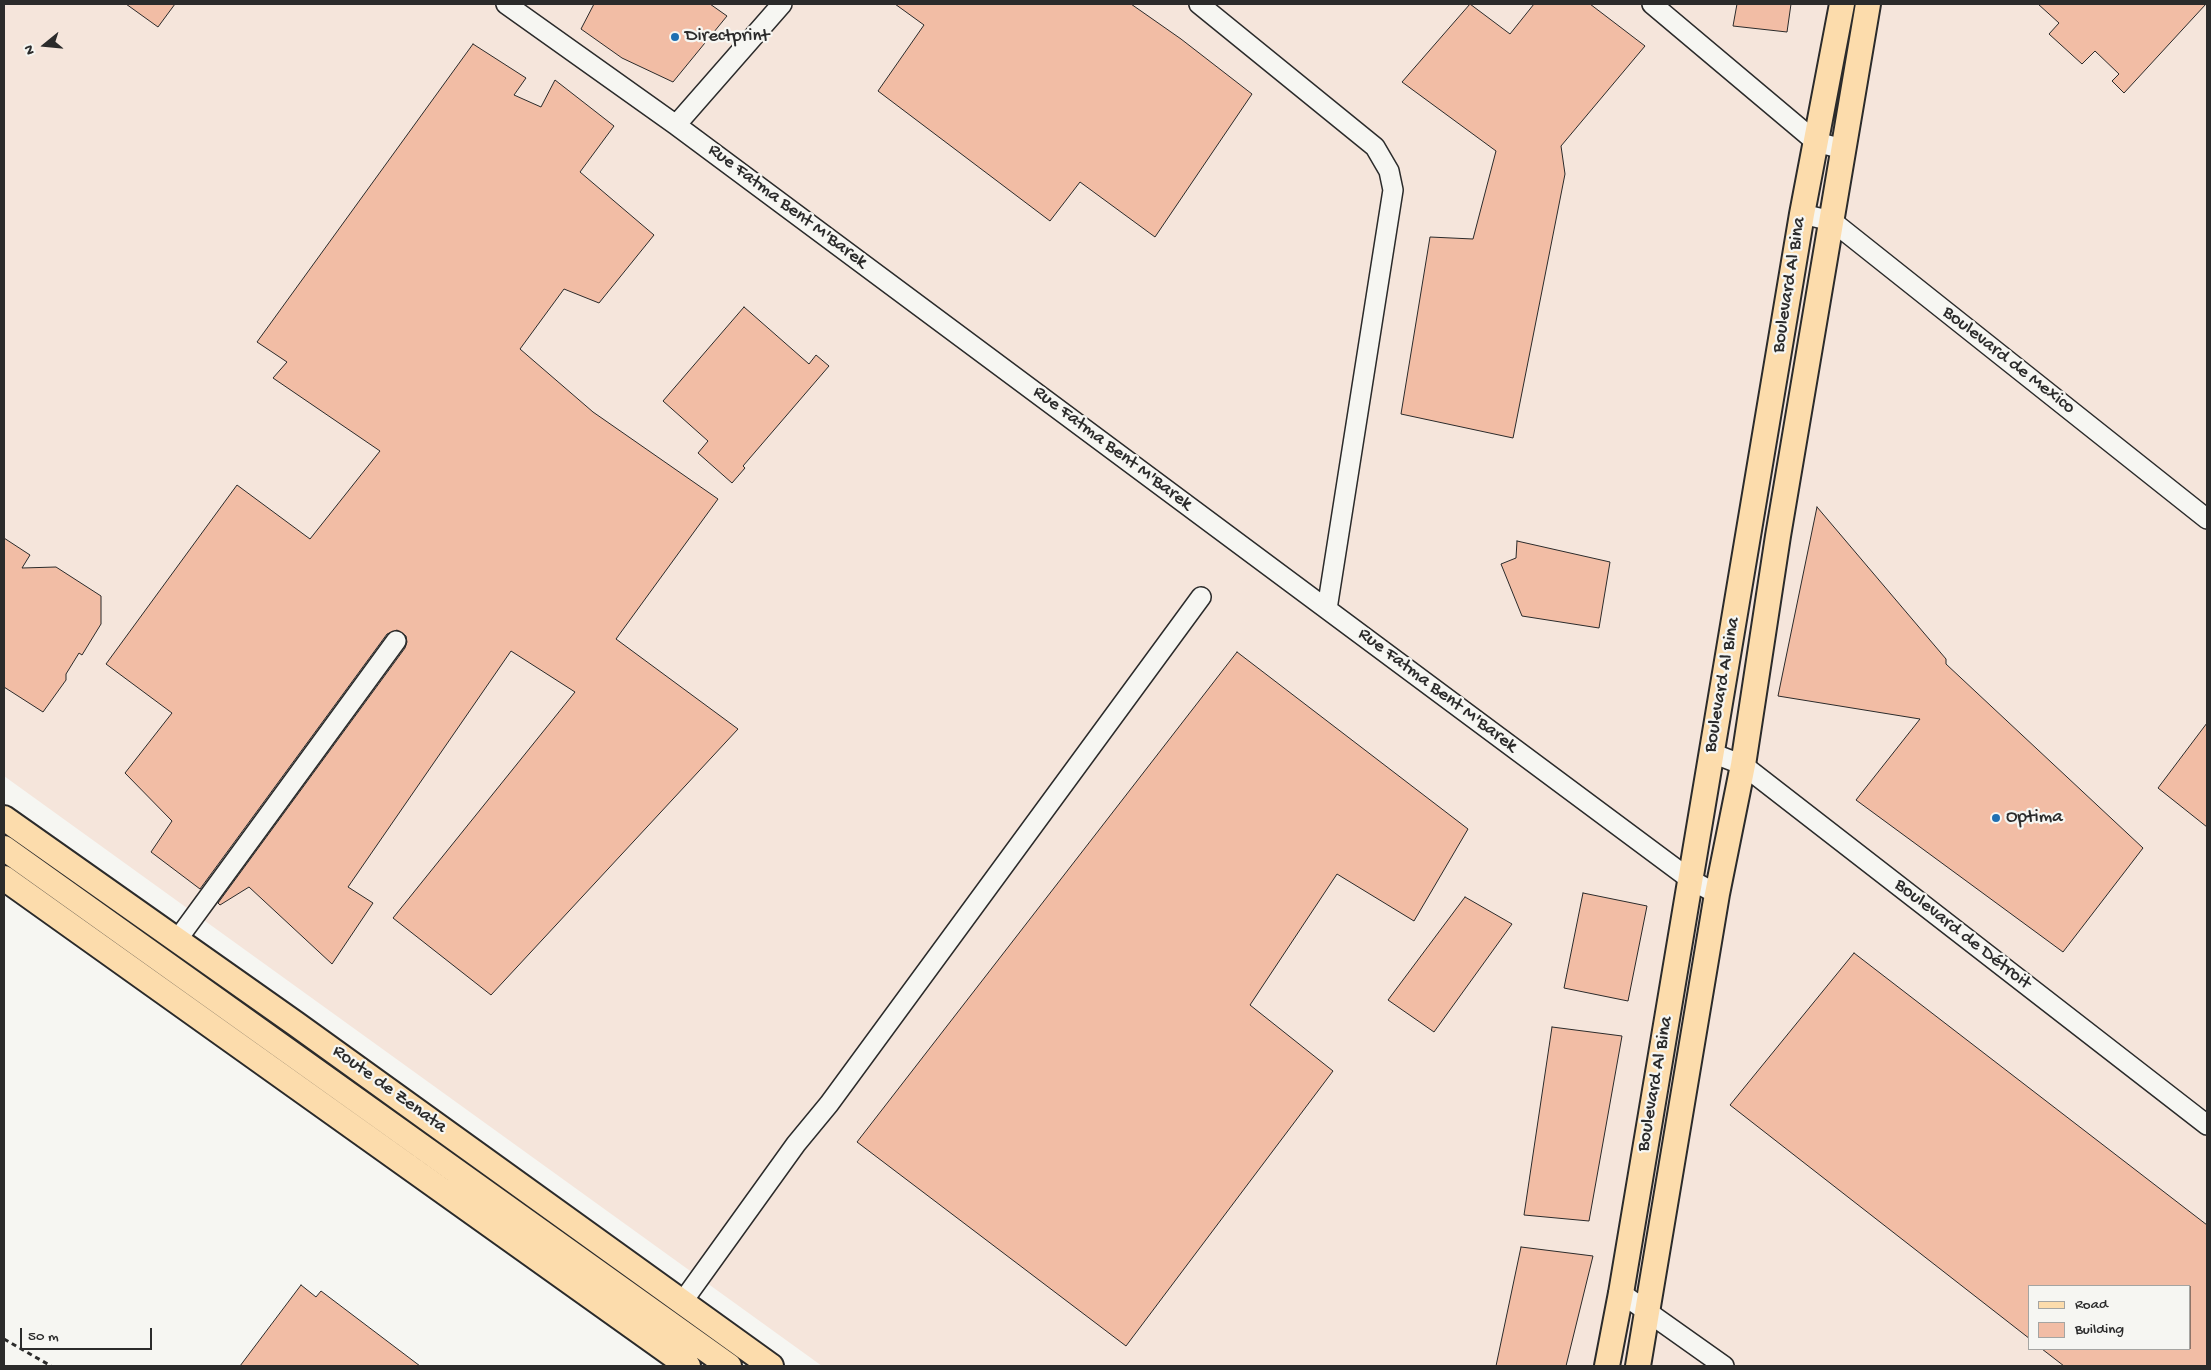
<!DOCTYPE html>
<meta charset="utf-8">
<style>
body{margin:0}
#map{position:relative;width:2211px;height:1370px;overflow:hidden;background:#f6f6f2;font-family:"Gochi Hand",sans-serif}
canvas{display:block}
.frame{position:absolute;inset:0;border:5px solid #2b2b2b;pointer-events:none}
.legend{position:absolute;left:2028px;top:1285px;width:162px;height:65px;box-sizing:border-box;background:#f6f6f2;border:1px solid #a5a5a2;margin:0;padding:6px 9px;list-style:none;font-size:15px;color:#2b2b2b}
.legend li{display:flex;align-items:center;gap:10px;height:25px}
.legend b{width:25px;border:1px solid #a5a5a2}
.north{position:absolute;left:20px;top:20px;width:50px;height:50px;-webkit-text-stroke:4px #f6f6f2;paint-order:stroke;rotate:253deg;font-size:14px;font-weight:700;line-height:20px;text-align:center;color:#2b2b2b}
.north::after{content:'';display:block;margin:auto;width:18px;height:22px;background:#2b2b2b;clip-path:polygon(50% 0,100% 100%,50% 72%,0 100%)}
.scale{position:absolute;left:20px;top:1328px;width:132px;height:22px;box-sizing:border-box;border:2px solid #2b2b2b;border-top:0;padding-left:6px;font-size:15px;line-height:18px;white-space:nowrap;color:#2b2b2b;-webkit-text-stroke:4px #f6f6f2;paint-order:stroke}
</style>
<div id="map">
<canvas width="2211" height="1370"></canvas>
<div class="frame"></div>
<ul class="legend">
<li><b style="height:6px;background:#fcdcac"></b>Road</li>
<li><b style="height:14px;background:#f2bda5"></b>Building</li>
</ul>
<div class="north">N</div>
<div class="scale">50 m</div>
</div>
<script>
const ctx = document.querySelector('canvas').getContext('2d');
ctx.lineJoin = 'round';
function fillPath(path, color) { ctx.fillStyle = color; ctx.fill(path, 'evenodd'); }
const poly = rows => new Path2D(rows.map(r => 'M' + r).join(''));
function trace(path, color, width, dash) { ctx.strokeStyle = color; ctx.lineWidth = width; ctx.lineCap = dash ? 'butt' : 'round'; ctx.setLineDash(dash || []); ctx.stroke(path); }
function drawText(font, color, halo, rows, align = 'center') {
  ctx.font = font + ' "Gochi Hand",sans-serif'; ctx.lineWidth = 4.5; ctx.setLineDash([]); ctx.textBaseline = 'middle'; ctx.strokeStyle = halo; ctx.fillStyle = color; for (const [text, x, y, turn = 0] of rows) {
    ctx.save(); ctx.translate(x, y); ctx.rotate((+turn || 0) * Math.PI / 180); ctx.textAlign = isNaN(turn) ? turn : align; if (halo) ctx.strokeText(text, 0, 0); ctx.fillText(text, 0, 0); ctx.restore();
  }
}
fillPath(poly([
 [4,4,2207,4,2207,1366,822,1366,4,776],
 [2030,1286,2190,1286,2190,1349,2030,1349]
]), '#f5e5db');
const building = poly([
 [126,4,175,4,158,27,126,4],
 [594,4,710,4,727,16,673,82,622,58,581,29,594,4],
 [895,4,1131,4,1181,39,1252,94,1155,237,1080,182,1050,221,878,91,924,25,895,4],
 [1470,4,1510,34,1534,4,1590,4,1645,46,1561,146,1565,174,1513,438,1401,414,1430,237,1473,239,1496,151,1402,82,1470,4],
 [1737,4,1791,4,1787,32,1733,26,1737,4],
 [2038,4,2206,4,2124,93,2112,81,2119,74,2095,51,2082,64,2049,34,2059,23,2038,4],
 [473,44,526,78,514,95,541,107,555,80,614,126,580,172,654,235,599,303,564,289,520,349,593,412,718,499,616,639,738,729,491,995,393,918,575,692,511,651,348,887,373,903,332,964,249,887,220,905,218,903,405,648,407,642,406,636,397,630,387,634,200,889,151,852,172,821,125,773,172,713,106,664,237,485,310,539,380,451,273,378,287,362,257,342,473,44],
 [744,307,809,364,816,355,829,366,743,466,745,468,732,483,698,453,708,441,663,401,744,307],
 [1817,507,1946,659,1946,664,2143,848,2063,952,1856,800,1920,719,1778,696,1817,507],
 [4,538,30,555,22,568,56,567,101,596,101,624,82,655,79,653,66,674,66,680,43,712,4,687,4,538],
 [1517,541,1610,562,1599,628,1522,616,1501,564,1516,558,1517,541],
 [1237,652,1468,829,1414,921,1337,874,1250,1005,1333,1071,1126,1346,857,1142,1237,652],
 [2207,723,2207,827,2158,788,2207,723],
 [1583,893,1647,906,1628,1001,1564,988,1583,893],
 [1465,897,1512,924,1434,1032,1388,1000,1465,897],
 [1854,953,2207,1225,2207,1366,2064,1366,2042,1349,2190,1349,2190,1286,2030,1286,2030,1339,1730,1105,1854,953],
 [1552,1027,1622,1036,1589,1221,1524,1215,1552,1027],
 [1521,1247,1593,1256,1566,1366,1496,1366,1521,1247],
 [301,1285,316,1297,321,1291,420,1366,240,1366,301,1285]
]);
fillPath(building, '#f2bda5');
trace(building, '#2b2b2b', 1);
const minor = poly([
 [506,4,676,125,1691,880,1717,894],
 [1199,4,1375,147,1389,171,1393,190,1327,609],
 [1652,4,1816,142,1843,149],
 [676,125,782,4],
 [1802,214,1832,221,2207,519],
 [1712,753,1743,765,2207,1125],
 [177,940,396,641],
 [1621,1293,1724,1366],
 [683,1301,796,1144,829,1104,1201,597]
]);
const major = poly([
 [4,818,296,1024,771,1366],
 [4,848,729,1366],
 [4,878,688,1366],
 [1607,1366,1621,1293,1802,214,1842,4],
 [1638,1366,1717,894,1743,765,1778,536,1868,4]
]);
trace(minor, '#2b2b2b', 22);
trace(major, '#2b2b2b', 28);
trace(poly([
 [4,1339,51,1366]
]), '#2b2b2b', 3, [5, 4]);
trace(minor, '#f6f6f2', 19);
trace(major, '#fcdcac', 24);
for (const [x, y, r, color] of [
 [675,37,5,"#1f6fb2"],
 [1996,818,5,"#1f6fb2"]
]) { const dot = new Path2D(); dot.arc(x, y, r, 0, 2 * Math.PI); ctx.fillStyle = color; ctx.fill(dot); trace(dot, '#f6f6f2', 2); }
drawText('19px', '#2b2b2b', '#f6f6f2', [
 ["Directprint",685,37],
 ["Optima",2006,818]
], 'left');
drawText('19px', '#2b2b2b', '#f6f6f2', [
 ["Rue Fatma Bent M'Barek",787,207,37],
 ["Boulevard Al Bina",1790,285,-81],
 ["Boulevard de Mexico",2008,361,38],
 ["Rue Fatma Bent M'Barek",1112,449,37],
 ["Boulevard Al Bina",1723,685,-80],
 ["Rue Fatma Bent M'Barek",1437,691,37],
 ["Boulevard de Détroit",1962,935,38],
 ["Boulevard Al Bina",1656,1084,-80],
 ["Route de Zenata",389,1090,36]
]);
</script>
